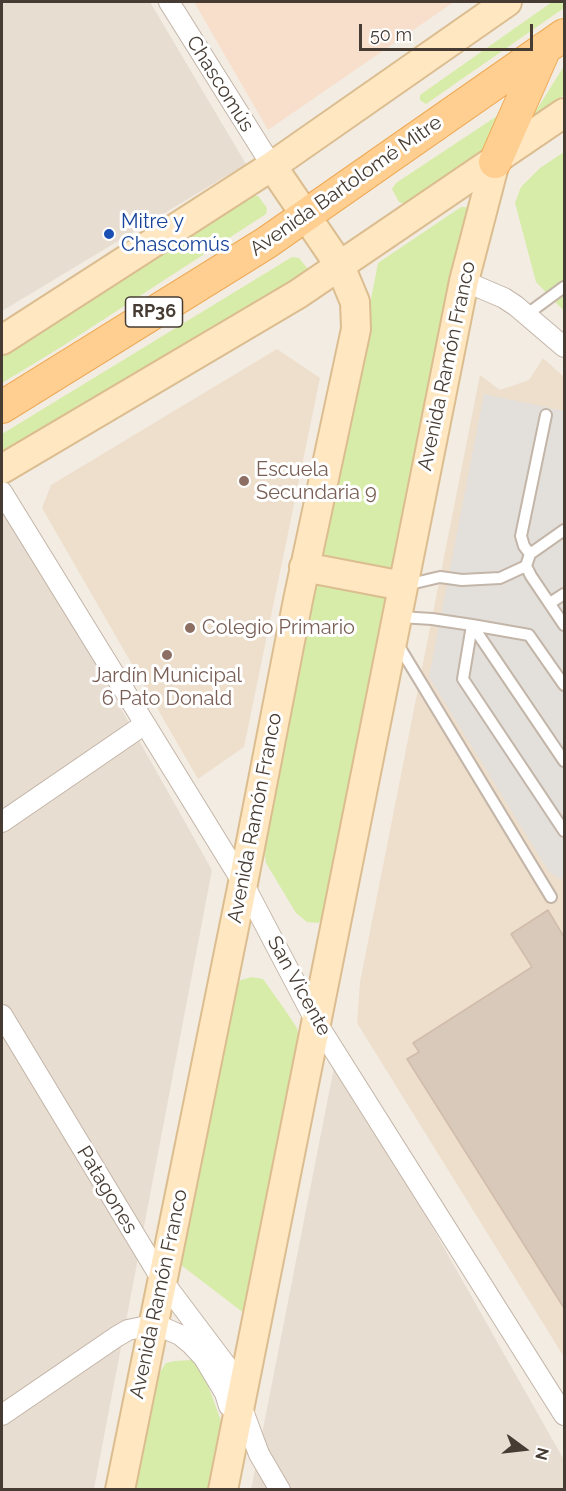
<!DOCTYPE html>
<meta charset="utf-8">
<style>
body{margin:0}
#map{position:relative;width:566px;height:1491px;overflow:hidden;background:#f3ece3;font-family:Raleway,sans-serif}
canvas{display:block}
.frame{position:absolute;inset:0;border:3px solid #463c33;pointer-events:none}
.north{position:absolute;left:494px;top:1419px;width:60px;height:60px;-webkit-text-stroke:4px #fff;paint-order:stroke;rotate:105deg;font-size:16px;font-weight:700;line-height:24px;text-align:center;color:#463c33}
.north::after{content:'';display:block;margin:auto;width:21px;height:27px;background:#463c33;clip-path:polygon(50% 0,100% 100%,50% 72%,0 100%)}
.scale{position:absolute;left:359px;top:24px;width:174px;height:27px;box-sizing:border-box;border:3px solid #463c33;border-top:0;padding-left:8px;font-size:18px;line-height:21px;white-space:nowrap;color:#463c33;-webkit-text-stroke:4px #fff;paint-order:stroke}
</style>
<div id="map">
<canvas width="566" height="1491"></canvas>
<div class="frame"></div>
<div class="north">N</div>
<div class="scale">50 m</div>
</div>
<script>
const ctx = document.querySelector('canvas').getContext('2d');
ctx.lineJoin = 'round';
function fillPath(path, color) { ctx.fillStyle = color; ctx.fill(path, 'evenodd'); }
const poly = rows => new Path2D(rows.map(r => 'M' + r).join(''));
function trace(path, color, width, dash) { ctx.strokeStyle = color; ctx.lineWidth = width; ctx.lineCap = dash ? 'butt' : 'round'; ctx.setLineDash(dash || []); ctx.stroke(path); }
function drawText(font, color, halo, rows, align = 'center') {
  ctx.font = font + ' Raleway,sans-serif'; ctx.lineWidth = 6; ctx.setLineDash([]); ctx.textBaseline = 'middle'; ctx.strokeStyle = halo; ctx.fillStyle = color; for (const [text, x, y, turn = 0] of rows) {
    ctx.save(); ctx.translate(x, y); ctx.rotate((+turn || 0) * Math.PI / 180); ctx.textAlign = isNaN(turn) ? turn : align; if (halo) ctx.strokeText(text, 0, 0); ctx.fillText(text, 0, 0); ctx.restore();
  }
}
fillPath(poly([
 [2,2,150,2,246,164,2,311],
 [4,501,212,870,94,1489,2,1490,2,502],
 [336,1057,564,1460,564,1489,251,1490]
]), '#e8ddd1');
fillPath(poly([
 [194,2,454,2,268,130]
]), '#f8dfcc');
fillPath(poly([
 [277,349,320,378,244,747,198,779,42,508,51,485],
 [543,358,564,377,564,1357,357,1023,360,982,480,375,500,390,529,380]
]), '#eedfcc');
fillPath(poly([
 [552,2,564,2,564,8,426,104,420,100,420,95],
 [564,66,564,95,529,122],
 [506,110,489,153,405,204,399,202,392,189,396,183],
 [564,152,564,311,536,282,515,203,521,187,540,168],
 [250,196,258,196,267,208,266,214,58,349,2,383,2,355],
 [461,207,468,207,470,212,327,916,318,923,307,922,296,913,266,863,264,848,378,263],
 [292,257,299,258,308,269,306,275,2,456,2,434],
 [252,977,263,979,283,1007,297,1028,300,1045,249,1317,181,1265,178,1254,231,989,241,980],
 [192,1360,202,1369,221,1421,223,1433,212,1489,132,1490,154,1381,166,1363,175,1361]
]), '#d7eca8');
fillPath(poly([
 [484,394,564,411,564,880,558,878,549,872,429,677]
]), '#e3e0dc');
const building = poly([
 [548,910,564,937,564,1308,407,1059,419,1052,413,1043,532,967,511,934,548,910]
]);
fillPath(building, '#d9c9bb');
trace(building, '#d1bcaa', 1.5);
const lane = poly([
 [526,315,564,287],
 [564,530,530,554,526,566,531,576,564,625],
 [530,554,524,546,521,536,546,415],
 [406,585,440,577,462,580,500,578,526,566],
 [550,603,564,594],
 [400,617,432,619,472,625,564,761],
 [397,643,551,897],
 [564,685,529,635,472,625,463,679,564,831]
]);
const street = poly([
 [169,2,272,166],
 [464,281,504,298,516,306,564,347],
 [2,492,243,883,315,1020,564,1415],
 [2,822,145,724],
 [2,1015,162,1280,226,1365,259,1454,280,1490],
 [2,1415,116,1337,128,1330,152,1325,164,1328,180,1335,191,1344,204,1358,225,1393,229,1406]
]);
const secondary = poly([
 [2,340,272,166,507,2],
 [2,469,298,294,564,113],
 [304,567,403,586],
 [120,1490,243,883,298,600,356,329,355,302,340,266,272,166],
 [223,1490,464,281,495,162]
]);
const primary = poly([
 [495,162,545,48],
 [2,407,266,243,564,35]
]);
trace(lane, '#c3b5a8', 14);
trace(street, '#c3b5a8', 22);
trace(secondary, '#dbbd90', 32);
trace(primary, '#eeaa56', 34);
trace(lane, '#fff', 10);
trace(street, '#fff', 20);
trace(secondary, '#ffe7c2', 28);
trace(primary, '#ffcf91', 32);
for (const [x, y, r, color] of [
 [109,234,6,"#1a4fb4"],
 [244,481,6,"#8d6e63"],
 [190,628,6,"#8d6e63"],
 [167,655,6,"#8d6e63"]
]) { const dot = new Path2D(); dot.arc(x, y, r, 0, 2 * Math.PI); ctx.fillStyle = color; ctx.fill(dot); trace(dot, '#fff', 2); }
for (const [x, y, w] of [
 [154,312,57]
]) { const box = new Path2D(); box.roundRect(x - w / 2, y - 15, w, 30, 4.5); ctx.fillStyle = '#fff'; ctx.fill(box); trace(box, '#463c33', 1.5); }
drawText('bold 18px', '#463c33', null, [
 ["RP36",154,312]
]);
drawText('20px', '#463c33', '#fff', [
 ["Chascomús",220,84,58],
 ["Avenida Bartolomé Mitre",346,186,-35],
 ["Avenida Ramón Franco",447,366,-78],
 ["Avenida Ramón Franco",255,818,-79],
 ["San Vicente",299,986,61],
 ["Patagones",107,1190,59],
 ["Avenida Ramón Franco",159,1294,-78]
]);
drawText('20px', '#164399', '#fff', [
 ["Mitre y",121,222],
 ["Chascomús",121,245]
], 'left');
drawText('20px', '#785e54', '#fff', [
 ["Escuela",256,470],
 ["Secundaria 9",256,493],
 ["Colegio Primario",202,628],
 ["Jardín Municipal",167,676,"center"],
 ["6 Pato Donald",167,699,"center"]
], 'left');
</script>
